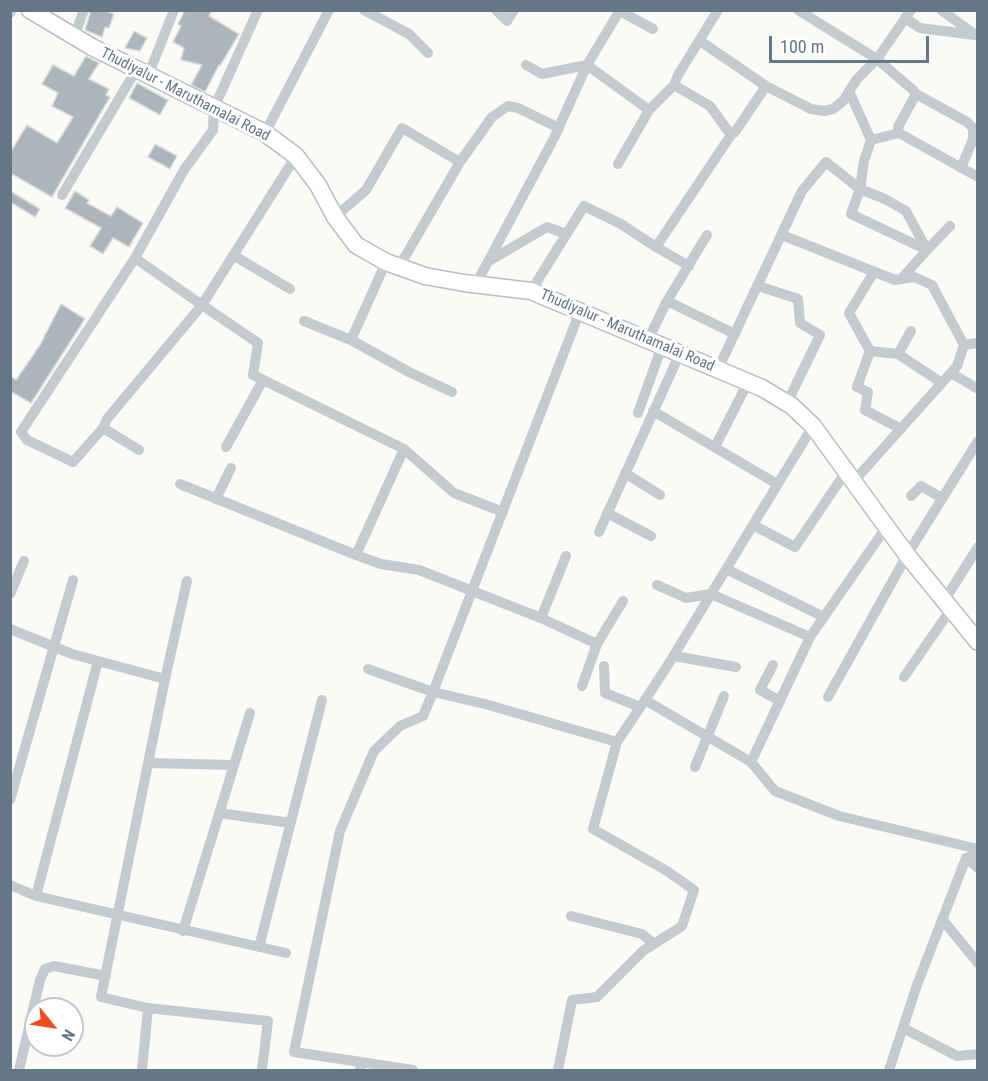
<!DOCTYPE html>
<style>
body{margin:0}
#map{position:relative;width:988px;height:1081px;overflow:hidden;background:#fafaf7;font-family:"Roboto Condensed",sans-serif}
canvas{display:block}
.frame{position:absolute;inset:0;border:12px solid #637784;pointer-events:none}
.north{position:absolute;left:24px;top:997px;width:60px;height:60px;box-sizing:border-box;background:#fff;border:2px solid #c1c9ce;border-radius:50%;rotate:120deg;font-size:16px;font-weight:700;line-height:24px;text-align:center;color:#637784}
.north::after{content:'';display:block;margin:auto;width:21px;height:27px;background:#ef4b22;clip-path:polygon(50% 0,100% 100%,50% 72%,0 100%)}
.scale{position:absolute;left:769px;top:36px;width:160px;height:27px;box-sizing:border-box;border:3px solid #637784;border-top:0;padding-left:8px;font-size:18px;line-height:21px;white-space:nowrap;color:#637784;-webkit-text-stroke:4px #fff;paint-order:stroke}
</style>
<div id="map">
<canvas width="988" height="1081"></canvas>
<div class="frame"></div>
<div class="north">N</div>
<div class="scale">100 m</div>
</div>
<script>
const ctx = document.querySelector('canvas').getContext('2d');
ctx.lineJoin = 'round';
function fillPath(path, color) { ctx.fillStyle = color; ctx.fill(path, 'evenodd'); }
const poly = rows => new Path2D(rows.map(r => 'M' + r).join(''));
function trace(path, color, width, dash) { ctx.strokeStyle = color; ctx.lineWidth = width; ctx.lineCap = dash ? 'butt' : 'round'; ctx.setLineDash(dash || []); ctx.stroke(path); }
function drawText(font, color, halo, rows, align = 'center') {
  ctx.font = font + ' "Roboto Condensed",sans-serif'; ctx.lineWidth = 6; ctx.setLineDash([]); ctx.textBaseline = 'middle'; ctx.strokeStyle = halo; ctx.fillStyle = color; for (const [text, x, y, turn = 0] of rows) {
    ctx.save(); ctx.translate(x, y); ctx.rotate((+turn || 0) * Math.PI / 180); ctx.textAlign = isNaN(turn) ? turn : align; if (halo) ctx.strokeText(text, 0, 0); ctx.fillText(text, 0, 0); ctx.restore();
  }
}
const building = poly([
 [91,10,103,10,114,14,109,28,105,27,102,37,85,30,91,10],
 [185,10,212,10,209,16,239,34,220,66,219,65,205,92,191,85,202,65,181,60,184,48,173,42,181,26,178,24,185,10],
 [134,31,147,38,140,51,125,48,134,31],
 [86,56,99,63,89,79,109,89,106,95,110,97,52,197,10,173,10,153,27,125,57,143,73,117,52,106,58,93,42,84,53,65,74,76,86,56],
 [137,83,168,100,160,115,129,98,137,83],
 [155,144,177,156,170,169,148,157,155,144],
 [10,191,40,209,35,217,10,202,10,191],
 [75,191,89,200,87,203,111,216,117,207,143,223,129,247,113,238,103,254,90,246,101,228,65,208,75,191],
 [61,304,85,319,31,403,10,391,10,376,16,380,40,345,61,304]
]);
fillPath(building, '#abb5bb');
trace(building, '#dcdcd9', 1.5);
const secondary = poly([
 [30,10,92,47,265,133,296,156,318,185,335,217,356,245,386,262,425,276,464,283,531,291,762,388,792,406,813,426,907,555,978,642]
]);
trace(secondary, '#b7bec2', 19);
trace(poly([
 [364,10,409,34,428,53],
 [496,10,507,21,514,10],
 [798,10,877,59,913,90,916,94,898,127,899,133,978,177],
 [941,10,973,33],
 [620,11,653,29],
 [10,13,12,10],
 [905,18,920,28,975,35],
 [74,37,84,10],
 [700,41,766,86,811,109,824,111,833,109,843,101,857,79,877,59,911,10],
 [526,65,542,74,587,65,649,110],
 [148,76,174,10],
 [674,85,710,106,731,135],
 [849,91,871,140,864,161,860,189,851,214,927,250,902,278],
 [916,94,967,122,973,128,973,139,961,168],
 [265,133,329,10],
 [871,140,899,133],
 [296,156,202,305,258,343,253,375,404,449,454,493,503,512],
 [618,164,649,110,674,85,678,75,718,10],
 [62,195,136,70],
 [335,217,366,190,402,128,460,162],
 [782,235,895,280,914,277,932,285,964,345,957,366,854,481],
 [656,247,689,266],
 [233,255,290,289],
 [135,258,202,305,107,419,103,428,73,462,27,440,21,432,135,258],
 [135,258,184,170,213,130,214,108,258,10],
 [489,261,547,227,566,234],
 [399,267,460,162,492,117,508,106,518,108,559,128],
 [874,272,849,313,870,351,898,354,942,383],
 [476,284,554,138,587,65,620,10],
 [758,286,798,299,800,323,820,335,787,403],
 [531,291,584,206,621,224,656,247,731,135,735,132,766,86],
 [667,301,735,334],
 [580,311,433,692,485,704,617,742,645,700],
 [304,321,351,340,409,372,452,392],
 [351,340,386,262],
 [648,340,667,301,707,235],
 [964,345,978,343],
 [870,351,857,387,868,392,865,410,901,429],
 [898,354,911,331],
 [718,369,802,191,826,162,860,189,885,199,906,211,927,250,950,226],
 [951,373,978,389],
 [653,411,777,484],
 [638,413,662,346],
 [813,426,671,660,645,700,751,762,810,637,887,526],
 [103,428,139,450],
 [226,447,263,380],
 [715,447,748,382],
 [625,473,660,495],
 [180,484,356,555,404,449],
 [911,496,921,486,942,498],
 [216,499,231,468],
 [607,513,651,536],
 [753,525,795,547,847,470],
 [599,532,680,353],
 [356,555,381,564,419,570,541,618,597,644],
 [726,569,824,617],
 [657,585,686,598,711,594,810,637],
 [10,594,24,561],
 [944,601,978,547],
 [541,618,566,556],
 [10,629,72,654,165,679],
 [674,656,736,667],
 [773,665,760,690,780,701],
 [604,666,605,693,640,707],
 [904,677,951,609],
 [582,686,597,644,623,601],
 [828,697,907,555,978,441],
 [751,762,775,791,839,816,978,849],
 [148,763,234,765],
 [695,767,724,696],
 [10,800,73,580],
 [219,813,291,823],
 [966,858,978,868],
 [10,885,36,896,286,953],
 [36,896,98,661],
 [571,916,642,934,654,944],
 [942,919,978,963],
 [183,931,250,713],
 [259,947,322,700],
 [148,1008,268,1021,262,1070],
 [903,1028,957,1056,978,1054],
 [361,1062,294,1052,340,831,374,751,400,726,423,716,433,692,368,669],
 [19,1070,40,980,45,969,54,966,106,976],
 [142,1070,148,1008,101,997,165,679,187,581],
 [360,1070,361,1062,413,1070],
 [558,1070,572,1000,597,997,643,951,682,926,694,890,667,871,593,829,617,742],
 [889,1070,917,985,966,858,978,854]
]), '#c5cace', 10);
trace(secondary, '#fff', 16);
drawText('15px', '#637784', '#fff', [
 ["Thudiyalur - Maruthamalai Road",185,95,27],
 ["Thudiyalur - Maruthamalai Road",627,331,23]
]);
</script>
